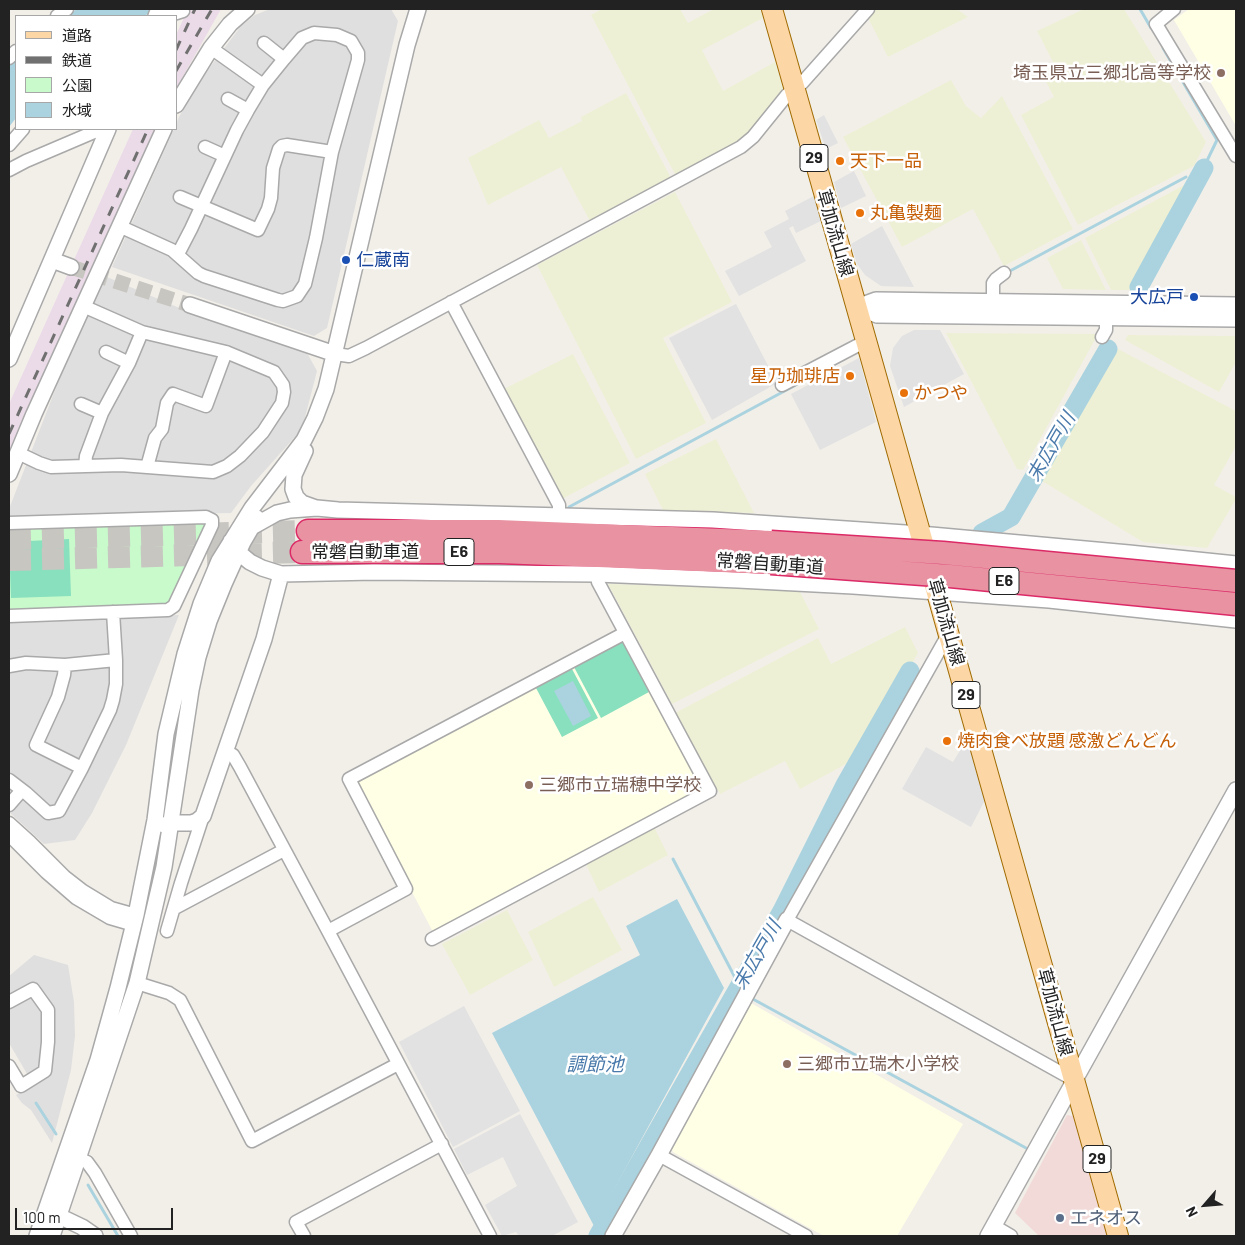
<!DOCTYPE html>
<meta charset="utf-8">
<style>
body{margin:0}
#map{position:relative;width:1245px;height:1245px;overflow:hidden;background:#f2efe9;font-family:Barlow,"Noto Sans JP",sans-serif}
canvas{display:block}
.frame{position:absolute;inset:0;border:10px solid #222;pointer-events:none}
.legend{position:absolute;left:15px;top:15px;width:162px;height:115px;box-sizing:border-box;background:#fff;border:1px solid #a7a7a7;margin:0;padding:6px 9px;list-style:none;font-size:15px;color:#222}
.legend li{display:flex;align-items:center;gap:10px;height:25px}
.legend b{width:25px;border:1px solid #a7a7a7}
.north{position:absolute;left:1180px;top:1180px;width:50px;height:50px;-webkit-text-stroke:4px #fff;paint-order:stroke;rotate:243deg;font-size:14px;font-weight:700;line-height:20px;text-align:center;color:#222}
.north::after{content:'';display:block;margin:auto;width:18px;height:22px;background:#222;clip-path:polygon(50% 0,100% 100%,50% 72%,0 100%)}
.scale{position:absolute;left:15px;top:1208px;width:158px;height:22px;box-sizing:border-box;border:2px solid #222;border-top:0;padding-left:6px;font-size:15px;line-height:18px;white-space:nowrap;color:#222;-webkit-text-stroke:4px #fff;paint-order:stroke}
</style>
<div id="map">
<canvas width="1245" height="1245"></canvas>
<div class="frame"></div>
<ul class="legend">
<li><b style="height:6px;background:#fcd6a4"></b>道路</li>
<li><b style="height:6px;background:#707070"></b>鉄道</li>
<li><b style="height:14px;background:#c8facc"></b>公園</li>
<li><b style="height:14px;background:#aad3df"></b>水域</li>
</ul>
<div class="north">N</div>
<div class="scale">100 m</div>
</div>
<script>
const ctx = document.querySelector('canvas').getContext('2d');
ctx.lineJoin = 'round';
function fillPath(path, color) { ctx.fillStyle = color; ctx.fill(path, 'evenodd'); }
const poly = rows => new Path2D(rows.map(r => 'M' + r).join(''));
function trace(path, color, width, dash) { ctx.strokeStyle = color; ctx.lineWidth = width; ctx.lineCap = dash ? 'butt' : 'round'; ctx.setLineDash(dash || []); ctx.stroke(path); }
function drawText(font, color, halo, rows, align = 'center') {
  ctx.font = font + ' Barlow,"Noto Sans JP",sans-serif'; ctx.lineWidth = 5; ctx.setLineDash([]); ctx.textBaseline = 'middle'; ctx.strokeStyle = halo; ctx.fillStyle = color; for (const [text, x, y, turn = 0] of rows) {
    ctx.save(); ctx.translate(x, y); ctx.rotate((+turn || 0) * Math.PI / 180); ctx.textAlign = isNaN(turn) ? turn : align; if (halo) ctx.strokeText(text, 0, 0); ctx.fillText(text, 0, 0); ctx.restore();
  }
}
fillPath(poly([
 [270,9,391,9,398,21,327,328,314,336,112,267,174,129,176,129,176,124,179,117,201,79,241,26,255,15],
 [107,277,177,307,306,351,317,371,302,429,251,486,231,513,100,515,9,520,9,509,64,367,84,322],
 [179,615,126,745,92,813,75,840,44,844,9,812,9,622],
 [34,955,68,965,74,1002,75,1036,71,1070,52,1143,31,1110,22,1103,16,1095,33,1084,9,1043,9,976]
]), '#e0dfdf');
fillPath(poly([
 [1067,1115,1073,1116,1107,1236,1039,1236,1015,1213]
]), '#f2dad9');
fillPath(poly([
 [188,9,221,9,176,89,176,35],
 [133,129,157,129,9,453,9,404]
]), '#ebdbe8');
fillPath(poly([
 [1189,9,1236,9,1236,126,1174,20],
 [620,640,624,642,702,784,699,791,437,932,432,930,356,786,357,780],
 [751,1003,963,1124,897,1236,824,1236,673,1152,671,1146]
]), '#ffffe5');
fillPath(poly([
 [602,9,680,9,688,23,714,9,760,9,763,18,702,50,723,91,775,62,783,88,778,99,750,132,738,142,676,176,591,15],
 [874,9,957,9,968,17,888,57,867,16],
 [1084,9,1124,9,1206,142,1194,166,1078,225,1021,115,1054,97,1041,72,1054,64,1037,31],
 [951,80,966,106,981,118,1002,96,1073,229,1004,266,973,209,902,247,843,137],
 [626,93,672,180,591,223,561,167,488,205,468,158,539,120,549,138,582,121,581,117],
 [1190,182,1129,290,1111,290,1085,238],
 [675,192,732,302,663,338,706,423,636,459,537,265],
 [1081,240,1106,290,1063,289,1047,258],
 [946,333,1098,334,1023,470,1017,469],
 [1128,335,1236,336,1236,362,1219,392,1125,340],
 [1118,349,1236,411,1236,446,1214,485,1236,497,1236,499,1207,548,1143,542,1042,481],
 [573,354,630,463,562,499,504,389],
 [716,439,754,513,663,510,645,474],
 [608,584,799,590,819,629,672,704],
 [905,627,918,653,857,758,800,789,785,761,720,794,675,713,818,638,831,664],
 [654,827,668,855,599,892,585,862],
 [593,897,622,950,554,987,528,932],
 [507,910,533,960,470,995,442,944]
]), '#eef0d5');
fillPath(poly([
 [204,522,207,526,171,602,166,605,9,612,9,529]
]), '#c8facc');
fillPath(poly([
 [69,539,71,596,11,598,9,542],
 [622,641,649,692,601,718,574,667],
 [572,669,598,718,562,737,536,688]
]), '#88e0be');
fillPath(poly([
 [824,115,838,143,826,149,816,120],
 [854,171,866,196,841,208,834,182],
 [814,196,821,221,796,233,793,226,789,228,806,261,739,296,725,271,772,247,764,232,789,219,785,211],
 [882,226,914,287,881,286,865,275,857,264,851,244],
 [736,304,777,383,712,420,669,338],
 [914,330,940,330,964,374,904,407,890,366,893,348,902,336],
 [859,358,876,422,820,450,791,394],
 [969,736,985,800,971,827,902,789,926,747,953,762],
 [464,1006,520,1111,453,1147,399,1042],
 [520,1114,578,1222,552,1236,519,1236,516,1232,502,1236,485,1205,517,1186,503,1157,467,1175,454,1149]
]), '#e2e2e2');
fillPath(poly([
 [77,9,162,9,143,16,66,16],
 [16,57,16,118,9,127,9,65],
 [573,681,591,716,573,726,554,691],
 [677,899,724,988,594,1226,492,1033,640,955,626,926]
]), '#aad3df');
trace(poly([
 [1140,9,1151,28],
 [1163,48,1217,140,1203,169],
 [1008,272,1186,177],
 [569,507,844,359],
 [673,859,740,987],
 [751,998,1026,1148],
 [36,1103,56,1134],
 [88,1185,118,1236]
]), '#aad3df', 3);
trace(poly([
 [1139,287,1204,168],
 [982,533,1011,517,1108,349],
 [598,1236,782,911,845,785,910,671]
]), '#aad3df', 19);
trace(poly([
 [71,267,190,305]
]), '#c8c6c1', 15, [15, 8]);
trace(poly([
 [9,539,308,531],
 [9,560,302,552]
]), '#c8c6c1', 22, [22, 11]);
const minor = poly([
 [1174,9,1156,24,1236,156],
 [57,16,67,9],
 [167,16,183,11],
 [264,43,284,59],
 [211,48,263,85],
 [9,58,16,51],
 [228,99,248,110],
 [9,145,23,129],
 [205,147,225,156],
 [9,170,26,161,94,132,107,130],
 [180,197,258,230,268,209,271,198,273,168,279,149,282,146,287,145,332,152],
 [119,226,172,250,198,273,204,276,278,300,283,301,297,296,305,284,316,238,332,152,358,60,358,53,351,41,337,35,314,33,302,38,284,59,263,85,248,110,237,130,191,229,178,254],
 [993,301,993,283,996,279,1004,273],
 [451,302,559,505,559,515],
 [1102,337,1106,330,1106,318],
 [106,352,129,363],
 [335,354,349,356,366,348,741,147,753,137,787,95,802,83,868,9],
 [782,385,866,341],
 [81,404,102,413],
 [18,453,39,463,51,467,121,465,213,472,227,466,240,456,263,432,282,403,284,392,283,385,274,372,226,352,142,332,83,306],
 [85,466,86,456,102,413,129,363,142,332],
 [147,467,155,438,162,429,167,403,173,394,206,406,226,352],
 [9,523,206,517,212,520,212,525,174,606,168,610,9,616],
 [949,633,787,920,1074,1080],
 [65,665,64,675,58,697,36,745,82,768],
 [9,666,26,663,65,665,116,660],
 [225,751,233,755,240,767,328,931,406,889,349,779,625,633],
 [9,780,26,793,48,813,59,811,82,768,110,710,113,700,116,684,116,660,113,612],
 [9,805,22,790],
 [9,823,30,842,65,877,83,891,111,908,136,915],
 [9,835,46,872,76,898,110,918,134,925],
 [175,908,284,850],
 [167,931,181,883,203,816],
 [328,931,490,1236],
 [432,939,710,791,598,582,597,574],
 [137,983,169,993,180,1000,252,1141,398,1064],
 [9,1002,33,989,48,1010,48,1042,45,1071,21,1086,9,1066],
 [659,1155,806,1236],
 [78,1158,87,1162,95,1173,131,1236],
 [994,1226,1011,1236],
 [304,1236,296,1222,442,1144]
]);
const tertiary = poly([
 [156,16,159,9],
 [176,105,211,48,230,24,247,9],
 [52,260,71,267],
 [190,305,335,354],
 [857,307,877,315,1236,319],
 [857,307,876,300,1236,305],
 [9,359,108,129],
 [305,451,294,475,293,489,296,497,302,503,316,508],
 [9,474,34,414,164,129],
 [252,527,277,513,290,510,317,508,338,510,713,520,920,534,1129,553,1236,564],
 [231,541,238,552,250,562,262,568,281,574,374,572,597,574,738,580,853,586,1049,600,1236,620],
 [164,825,171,823,191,823,197,821,203,816,264,639,281,574],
 [59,1216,82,1227,95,1236],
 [37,1236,98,1060,118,988,136,915,155,820,166,734,185,654,201,604,219,561,252,508,304,440,315,418,326,389,407,45,418,9],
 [52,1236,137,983,164,867,191,690,198,657,209,621,224,584,243,542,257,518],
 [613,1236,659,1155,787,920],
 [988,1236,1236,790]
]);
const primary = poly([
 [772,9,869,351,1118,1236]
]);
const motorway = poly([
 [308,531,498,531,771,542],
 [302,552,500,552,771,563]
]);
trace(minor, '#a9a9a9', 15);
trace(tertiary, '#a9a9a9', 18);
trace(primary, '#a06b00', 22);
trace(motorway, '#dc2a67', 25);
trace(minor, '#fff', 12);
trace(tertiary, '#fff', 15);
trace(primary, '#fcd6a4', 20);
trace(motorway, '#e892a2', 22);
trace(poly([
 [176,50,195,9],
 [176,71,212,9],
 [9,434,148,129]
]), '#707070', 3, [10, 10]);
const motorwayBridge = poly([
 [771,542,943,553,1236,581],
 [771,563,950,576,1236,604]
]);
trace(motorwayBridge, '#dc2a67', 25, []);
trace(motorwayBridge, '#e892a2', 22);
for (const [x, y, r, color] of [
 [1221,73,5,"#8d6e63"],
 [840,161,5,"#e8710a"],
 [860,213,5,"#e8710a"],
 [346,260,5,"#1a4fb4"],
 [1194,297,5,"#1a4fb4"],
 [850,376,5,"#e8710a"],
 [904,393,5,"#e8710a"],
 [947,741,5,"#e8710a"],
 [529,785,5,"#8d6e63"],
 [787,1064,5,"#8d6e63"],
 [1060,1218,5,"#5c6f8a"]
]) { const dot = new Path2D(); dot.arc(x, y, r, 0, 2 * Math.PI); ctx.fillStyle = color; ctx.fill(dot); trace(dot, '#fff', 2); }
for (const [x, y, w] of [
 [814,158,28],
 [459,552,30],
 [1004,581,30],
 [966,695,28],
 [1097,1159,28]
]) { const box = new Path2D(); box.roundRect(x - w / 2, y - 13.5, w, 27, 4); ctx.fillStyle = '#fff'; ctx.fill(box); trace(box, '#222', 1); }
drawText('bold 16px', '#222', null, [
 ["29",814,158],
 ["E6",459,552],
 ["E6",1004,581],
 ["29",966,695],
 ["29",1097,1159]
]);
drawText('18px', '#785e54', '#fff', [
 ["埼玉県立三郷北高等学校",1211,73,"right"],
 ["三郷市立瑞穂中学校",539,785],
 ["三郷市立瑞木小学校",797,1064]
], 'left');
drawText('18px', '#c56008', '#fff', [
 ["天下一品",850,161],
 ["丸亀製麺",870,213],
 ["星乃珈琲店",840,376,"right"],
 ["かつや",914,393],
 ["焼肉食べ放題 感激どんどん",957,741]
], 'left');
drawText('18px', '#222', '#fff', [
 ["草加流山線",835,233,74],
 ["常磐自動車道",365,552],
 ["常磐自動車道",770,564,4],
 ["草加流山線",946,622,74],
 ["草加流山線",1055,1012,75]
]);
drawText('18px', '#164399', '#fff', [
 ["仁蔵南",356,260],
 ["大広戸",1184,297,"right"]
], 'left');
drawText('18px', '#4e5e75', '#fff', [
 ["エネオス",1070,1218]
], 'left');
drawText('italic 19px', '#4a7aab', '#fff', [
 ["末広戸川",1051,447,-60],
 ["末広戸川",757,955,-60],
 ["調節池",595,1065]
]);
</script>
